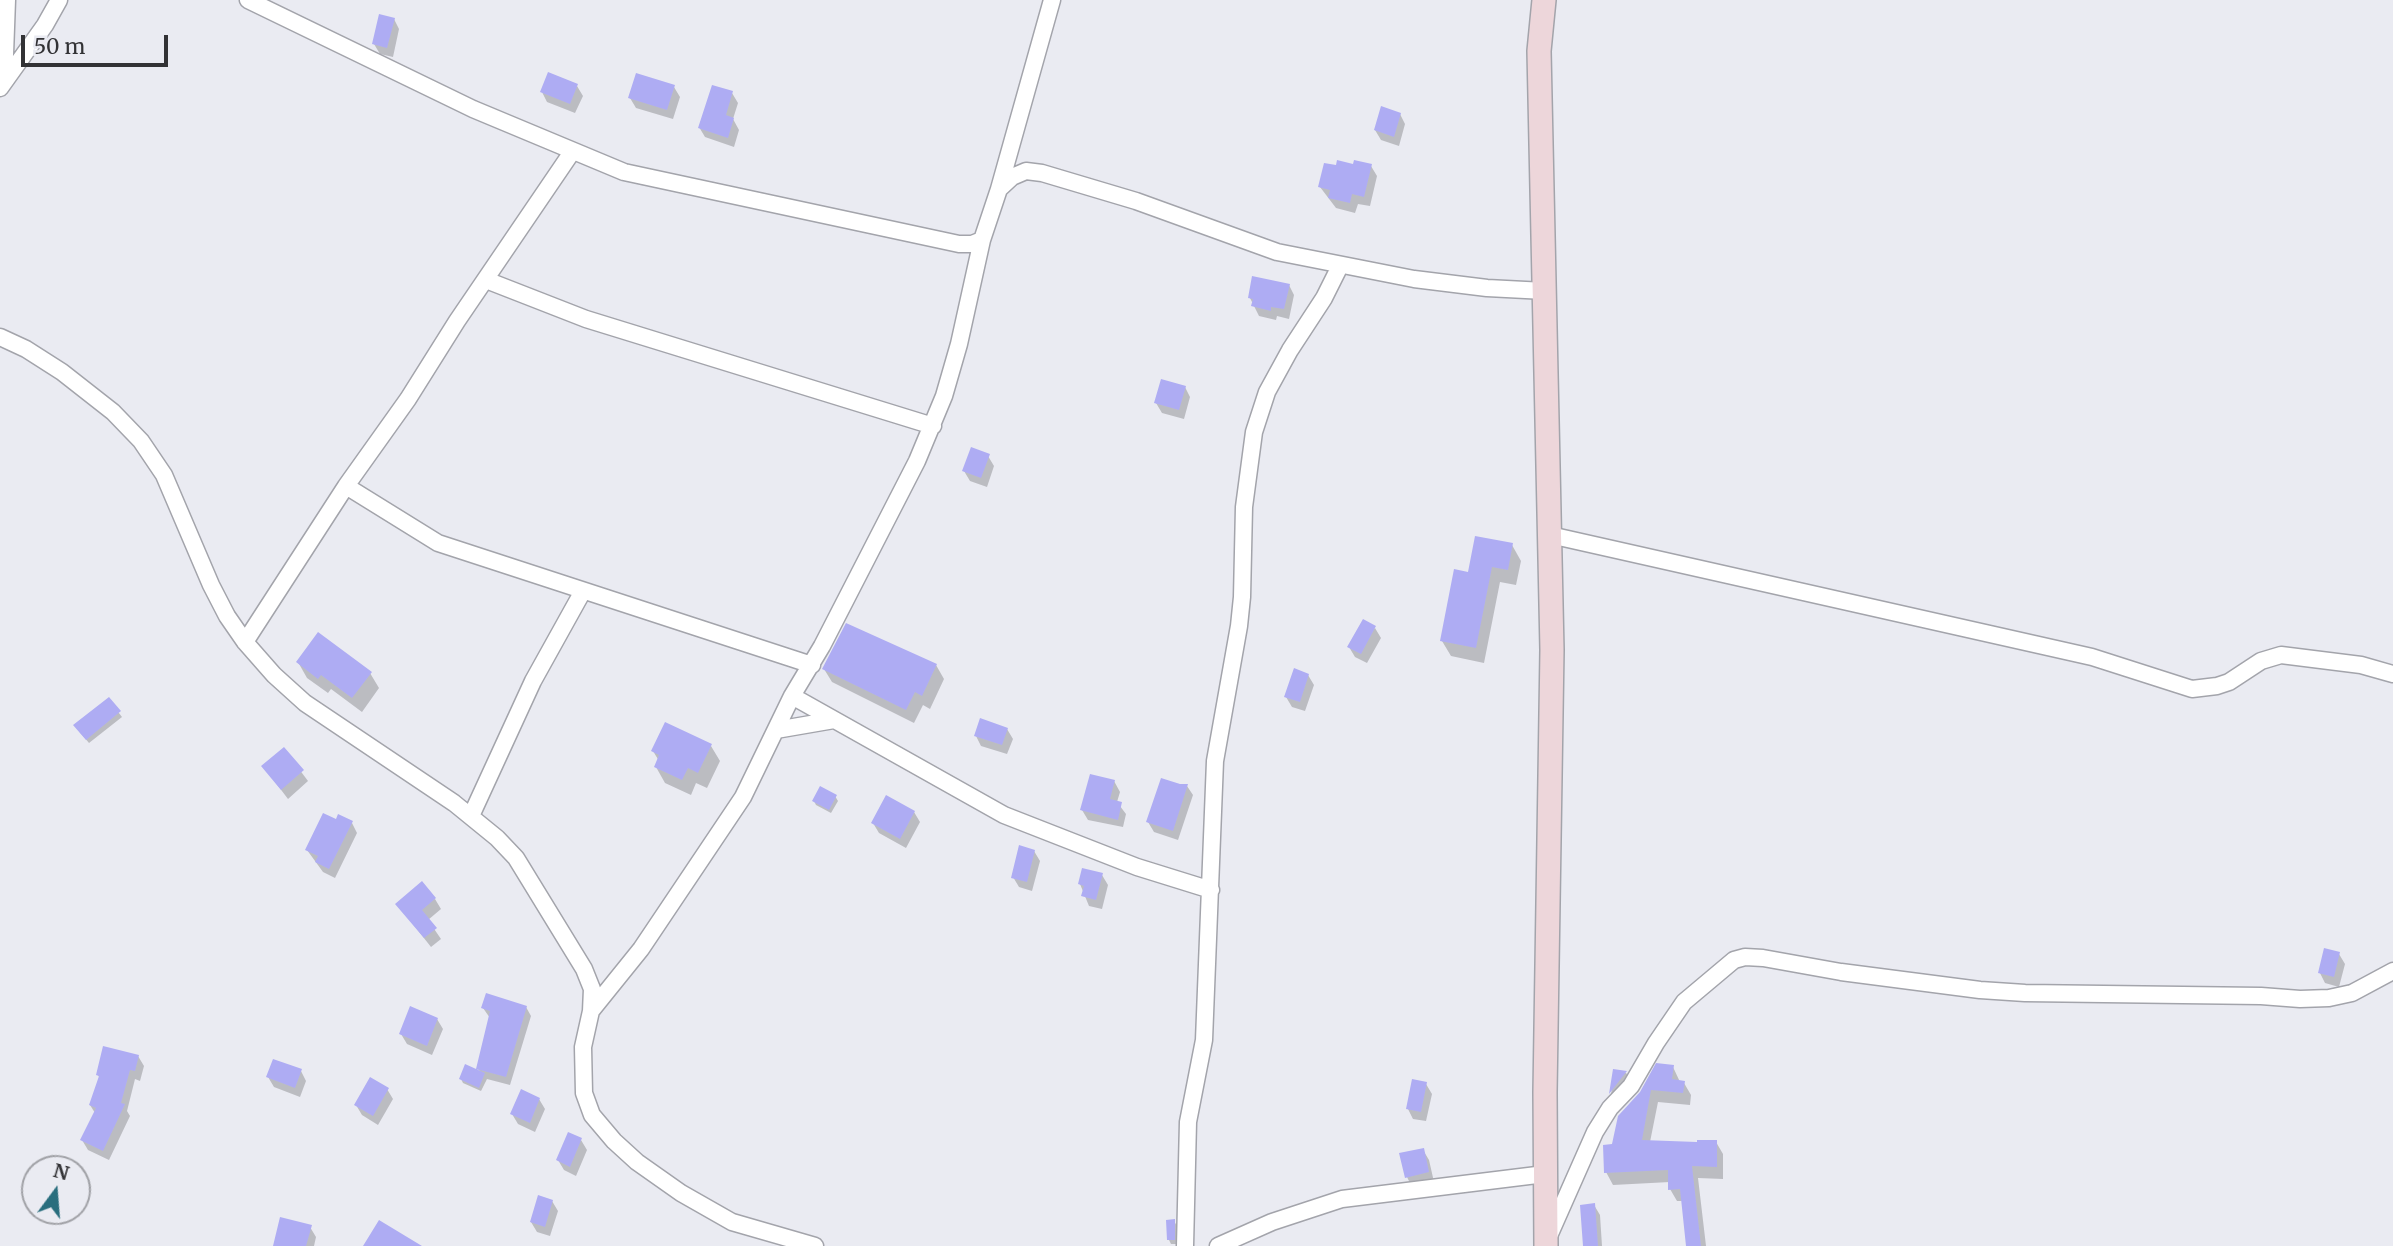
<!DOCTYPE html>
<style>
body{margin:0}
#map{position:relative;width:2393px;height:1246px;overflow:hidden;background:#eaebf2;font-family:Merriweather,serif}
canvas{display:block}
.north{position:absolute;left:21px;top:1155px;width:70px;height:70px;box-sizing:border-box;background:#eaebf2;border:2px solid #a0a1a6;border-radius:50%;rotate:16deg;font-size:19px;font-weight:700;line-height:28px;text-align:center;color:#323235}
.north::after{content:'';display:block;margin:auto;width:24px;height:32px;background:#296e7e;clip-path:polygon(50% 0,100% 100%,50% 72%,0 100%)}
.scale{position:absolute;left:21px;top:35px;width:147px;height:32px;box-sizing:border-box;border:4px solid #323235;border-top:0;padding-left:9px;font-size:21px;line-height:24px;white-space:nowrap;color:#323235;-webkit-text-stroke:5px #eaebf2;paint-order:stroke}
</style>
<div id="map">
<canvas width="2393" height="1246"></canvas>
<div class="north">N</div>
<div class="scale">50 m</div>
</div>
<script>
const ctx = document.querySelector('canvas').getContext('2d');
ctx.lineJoin = 'round';
function fillPath(path, color) { ctx.fillStyle = color; ctx.fill(path, 'evenodd'); }
const poly = rows => new Path2D(rows.map(r => 'M' + r).join(''));
function trace(path, color, width, dash) { ctx.strokeStyle = color; ctx.lineWidth = width; ctx.lineCap = dash ? 'butt' : 'round'; ctx.setLineDash(dash || []); ctx.stroke(path); }
fillPath(poly([
 [394,19,399,29,393,57,380,54,374,44],
 [577,86,583,96,575,113,547,102,542,92],
 [674,87,680,97,673,119,636,108,630,98],
 [732,93,738,103,733,119,739,130,734,147,705,137,699,127],
 [1400,114,1405,124,1399,146,1381,140,1375,130],
 [1371,166,1377,176,1370,206,1358,204,1355,213,1336,208,1320,187,1337,167],
 [1289,285,1294,295,1289,319,1277,316,1276,320,1259,316,1250,298],
 [1185,387,1190,397,1184,419,1162,413,1156,403],
 [988,456,994,466,987,487,970,481,964,471],
 [1512,545,1521,561,1516,585,1500,582,1484,663,1451,656,1442,641,1469,574],
 [1375,628,1381,638,1367,663,1355,657,1349,647],
 [298,662,370,673,379,688,362,712,331,689,328,693,307,678],
 [936,665,944,679,930,709,923,705,914,723,832,682,824,669],
 [1308,675,1314,685,1305,711,1292,707,1286,697],
 [109,700,122,717,89,743,78,730],
 [1007,729,1013,739,1007,754,981,746,976,736],
 [711,746,720,761,707,788,696,783,691,795,665,783,656,767,659,761,653,751],
 [284,749,308,781,288,799,263,766],
 [1114,781,1120,792,1117,802,1126,814,1123,827,1088,820,1082,810],
 [1180,786,1187,786,1193,795,1178,840,1154,832,1148,822],
 [835,796,838,801,831,813,816,805,814,801],
 [914,812,920,822,906,848,879,833,873,823],
 [337,821,352,823,357,833,335,878,323,872,307,850],
 [1034,851,1040,861,1032,891,1019,887,1013,877],
 [1102,875,1108,885,1102,909,1089,906,1080,884],
 [435,899,441,909,428,920,441,939,431,947,397,904],
 [2339,954,2345,964,2339,987,2325,983,2320,973],
 [526,1007,531,1016,510,1085,487,1079,481,1091,463,1083,461,1079,481,1073,478,1069,490,1018,483,1008],
 [437,1019,443,1029,432,1055,407,1044,401,1034],
 [138,1056,144,1066,140,1081,135,1079,127,1111,130,1116,109,1160,88,1150,82,1140,95,1113,90,1105,100,1079,98,1075],
 [1673,1067,1680,1082,1684,1083,1691,1095,1690,1105,1658,1102,1650,1142,1699,1144,1716,1142,1723,1154,1723,1179,1698,1178,1706,1246,1687,1246,1683,1201,1677,1201,1670,1189,1670,1182,1613,1185,1606,1172,1619,1117],
 [301,1071,306,1081,300,1097,274,1087,268,1077],
 [1615,1071,1626,1073,1629,1077,1612,1097,1611,1094],
 [1426,1084,1432,1094,1426,1121,1413,1119,1408,1109],
 [387,1089,393,1099,378,1125,362,1115,356,1105],
 [539,1099,545,1109,535,1132,518,1124,512,1114],
 [581,1140,587,1150,576,1176,564,1170,558,1160],
 [1423,1150,1429,1160,1434,1182,1412,1187,1407,1177],
 [552,1201,558,1211,550,1236,537,1232,531,1222],
 [1594,1205,1600,1215,1602,1246,1586,1246],
 [1174,1221,1177,1226,1176,1244,1171,1244,1169,1240],
 [310,1227,316,1237,314,1246,274,1246]
]), '#0003');
fillPath(poly([
 [379,14,395,18,387,48,372,44],
 [548,72,578,84,570,104,540,92],
 [636,73,675,85,667,110,628,98],
 [712,85,733,91,726,115,734,118,728,138,698,128],
 [1381,106,1401,113,1394,137,1374,130],
 [1337,160,1353,164,1354,160,1372,164,1364,197,1352,194,1350,203,1328,198,1330,190,1318,187,1324,163,1336,165],
 [1252,276,1290,284,1284,309,1271,307,1271,311,1251,306,1253,299,1248,298],
 [1161,379,1186,386,1179,410,1154,403],
 [971,447,990,454,981,478,962,471],
 [1475,536,1513,543,1508,570,1492,567,1476,648,1440,641,1454,569,1468,572],
 [1363,619,1376,626,1361,654,1347,647],
 [846,623,937,664,922,696,915,692,906,710,822,669],
 [318,632,372,672,352,698,321,675,318,679,296,662],
 [1294,668,1309,674,1300,702,1284,697],
 [109,697,121,711,86,740,73,725],
 [980,718,1008,728,1002,745,974,736],
 [665,722,712,744,698,773,688,768,682,780,654,767,659,755,651,751],
 [284,747,304,770,281,790,261,766],
 [1090,774,1115,780,1110,799,1122,802,1118,820,1080,810],
 [1161,778,1180,784,1188,784,1173,831,1146,822],
 [820,786,837,795,829,810,812,801],
 [886,795,915,811,900,839,871,823],
 [323,813,336,819,338,814,353,821,329,869,315,862,318,856,305,850],
 [1019,845,1035,850,1027,882,1011,878],
 [1082,868,1103,873,1096,900,1081,896,1084,886,1078,884],
 [422,881,436,898,422,910,437,928,424,938,395,904],
 [2324,948,2340,952,2334,977,2318,973],
 [486,993,527,1006,506,1077,476,1069,490,1011,481,1008],
 [410,1006,438,1018,427,1046,399,1034],
 [103,1046,139,1055,135,1071,130,1070,121,1103,125,1104,103,1151,80,1140,96,1108,89,1105,99,1076,96,1075],
 [273,1059,302,1069,295,1088,266,1077],
 [1656,1063,1674,1065,1672,1079,1685,1081,1683,1093,1651,1090,1642,1140,1697,1142,1697,1140,1717,1140,1717,1167,1692,1166,1701,1246,1686,1246,1680,1189,1668,1190,1668,1170,1604,1173,1603,1145,1612,1144,1618,1116,1640,1092],
 [465,1064,485,1073,479,1088,459,1079],
 [1613,1069,1627,1071,1609,1094],
 [370,1077,389,1088,373,1116,354,1105],
 [1412,1079,1427,1082,1421,1112,1406,1109],
 [521,1089,540,1098,530,1123,510,1114],
 [568,1132,582,1138,570,1167,556,1160],
 [1424,1148,1429,1172,1405,1178,1399,1153],
 [538,1195,553,1200,545,1227,530,1222],
 [1595,1203,1598,1246,1583,1246,1580,1205],
 [280,1217,312,1225,306,1246,273,1246],
 [1175,1219,1175,1240,1167,1240,1166,1220],
 [379,1220,422,1246,363,1246]
]), '#aeacf3');
const street = poly([
 [248,0,473,109,624,172,959,244,972,244,982,240,999,189,1012,177,1026,171,1042,173,1136,201,1277,252,1414,279,1487,288,1545,291],
 [4,82,7,0],
 [0,88,45,25,59,0],
 [999,189,1052,0],
 [486,280,586,319,933,426],
 [0,337,26,349,62,372,113,412,141,441,164,475,211,585,227,616,245,642,274,675,305,703,454,803,497,838,516,858,584,969,592,989,591,1011,583,1047,584,1093,592,1115,614,1141,637,1162,681,1193,732,1222,815,1246],
 [346,486,438,543,812,665],
 [1550,535,2092,657,2192,689,2217,686,2229,682,2261,661,2281,655,2361,665,2393,674],
 [245,642,346,486,408,399,457,321,572,152],
 [792,696,1004,815,1137,867,1211,890],
 [776,730,834,720],
 [471,816,533,681,583,591],
 [591,1011,641,949,743,797,792,696,822,646,917,461,944,396,959,344,982,240],
 [1549,1236,1595,1132,1610,1108,1631,1086,1656,1043,1684,1002,1734,960,1745,957,1763,958,1841,972,1980,990,2025,993,2261,996,2300,999,2329,998,2352,993,2393,971],
 [1185,1246,1188,1122,1204,1040,1215,761,1239,626,1242,597,1244,507,1254,432,1267,392,1290,350,1324,298,1340,266],
 [1218,1246,1272,1222,1342,1199,1545,1174]
]);
const secondary = poly([
 [1544,0,1539,51,1552,650,1545,1092,1546,1246]
]);
trace(street, '#a3a4ab', 19);
trace(secondary, '#a3a4ab', 26);
trace(street, '#fff', 16);
trace(secondary, '#edd6da', 23);
</script>
